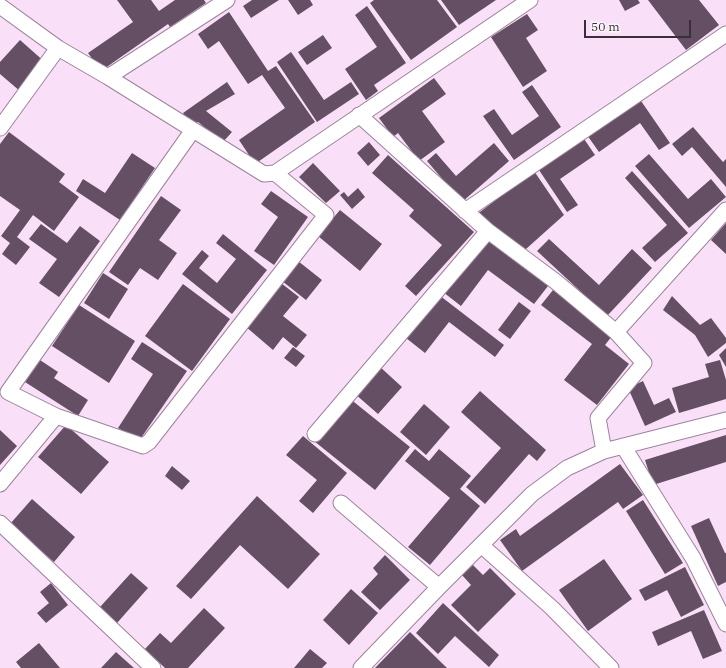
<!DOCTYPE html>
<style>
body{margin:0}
#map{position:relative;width:726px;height:668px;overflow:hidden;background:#f9e0f8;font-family:"IBM Plex Serif",serif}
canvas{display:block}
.scale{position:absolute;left:584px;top:20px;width:107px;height:18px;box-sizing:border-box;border:2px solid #382f38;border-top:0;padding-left:5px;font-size:12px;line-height:14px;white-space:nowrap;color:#382f38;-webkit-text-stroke:3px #fdf3fc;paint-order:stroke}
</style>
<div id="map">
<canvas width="726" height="668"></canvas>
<div class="scale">50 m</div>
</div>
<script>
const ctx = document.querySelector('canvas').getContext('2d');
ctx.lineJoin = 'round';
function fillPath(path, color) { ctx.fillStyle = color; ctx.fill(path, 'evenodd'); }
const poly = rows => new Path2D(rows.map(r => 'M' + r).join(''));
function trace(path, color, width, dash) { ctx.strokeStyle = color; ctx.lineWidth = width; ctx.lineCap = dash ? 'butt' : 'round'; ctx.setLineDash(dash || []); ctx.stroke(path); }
fillPath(poly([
 [117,0,151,0,159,11,175,0,204,0,206,3,170,27,168,24,101,71,88,53,133,22],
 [252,0,279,0,251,18,243,6],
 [288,0,310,0,313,5,298,15],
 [374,0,437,0,457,27,411,60,370,3],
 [441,0,496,0,459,25],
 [619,0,638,0,640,3,625,11],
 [648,0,699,0,719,25,686,50],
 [367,6,406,63,374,85,378,91,366,100,345,69,377,47,355,15],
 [229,12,268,71,276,66,315,122,255,164,239,140,285,108,262,75,248,84,219,41,208,49,198,34],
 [527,14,538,30,526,38,547,71,523,87,491,37],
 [323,35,332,48,307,65,298,52],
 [20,40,46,63,21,92,0,74,0,62],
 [291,52,324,100,351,82,359,94,317,122,277,62],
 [434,78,446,94,422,111,445,142,419,161,398,133,393,137,379,118],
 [227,82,235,94,206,111,232,132,223,142,198,122,191,125,183,113],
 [532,85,561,127,514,160,483,116,494,109,512,135,539,116,522,92],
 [639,98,670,143,659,150,640,123,599,152,587,135],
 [693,127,723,162,726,159,726,187,692,147,682,156,672,144],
 [9,132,65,174,59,182,79,197,54,231,33,215,17,237,30,247,16,265,2,254,10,243,1,236,20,210,0,196,0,144],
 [582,136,595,155,560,179,578,205,567,212,537,167],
 [369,142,380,155,368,166,357,153],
 [494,143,509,161,462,202,427,161,436,153,456,176],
 [132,153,155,168,120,220,76,191,83,179,105,193],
 [649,154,688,199,711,179,726,197,689,228,635,166],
 [388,155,474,232,416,296,405,286,442,245,409,216,414,210,372,173],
 [313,163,340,191,326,203,299,177],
 [534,171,564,215,526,249,476,215],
 [632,171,688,233,655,262,642,248,667,225,625,178],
 [358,188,365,197,352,209,340,195,344,192,348,197],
 [271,191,308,217,274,265,254,251,278,217,261,204],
 [161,196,181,210,159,240,177,253,158,280,140,268,128,285,109,272],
 [340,210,382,244,360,271,318,236],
 [726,223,726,254,711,240],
 [41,224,67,243,80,226,100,241,59,297,39,283,57,259,29,239],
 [223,234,267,270,232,314,182,274,202,250,209,256,199,268,217,283,236,259,216,243],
 [484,238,548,286,534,304,488,270,461,306,443,292],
 [549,239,599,285,632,249,652,268,607,316,537,251],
 [298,261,322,280,306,300,282,281],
 [103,273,128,289,109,319,84,303],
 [281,283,299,297,283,316,307,335,296,348,283,337,273,350,245,326],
 [183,284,230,319,192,371,145,336],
 [553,290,612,336,605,345,629,364,597,405,564,380,592,344,541,305],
 [439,295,504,345,495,357,449,322,425,353,406,338],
 [672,296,700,325,711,318,726,338,726,343,708,357,695,335,663,310],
 [519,302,531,311,510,339,498,330],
 [79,305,135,341,109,383,52,346],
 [142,342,187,371,139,441,118,428,153,374,131,359],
 [293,347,305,356,296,367,284,358],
 [726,348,726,367,719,355],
 [40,360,58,372,54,378,88,400,78,416,25,382],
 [720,360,726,380,726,399,679,413,672,388,709,377,705,364],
 [379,366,402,387,378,414,354,393],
 [643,381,654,405,669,398,676,412,645,426,628,388],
 [480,391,546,450,537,461,529,454,485,504,466,487,501,448,461,412],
 [349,398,410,447,375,490,314,441],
 [424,404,450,427,426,455,400,432],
 [66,425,109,462,81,494,38,457],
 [0,430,17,446,0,465],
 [726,435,726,462,653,485,645,460],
 [303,436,347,473,313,513,299,501,317,480,286,455],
 [415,449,429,461,439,449,471,476,460,489,480,506,430,565,408,547,450,498,405,461],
 [620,464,643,495,623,509,618,502,522,571,500,540,516,529,520,536],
 [172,466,190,481,182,490,165,476],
 [257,496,320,554,288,589,240,545,191,599,176,586],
 [32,499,75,537,54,562,10,524],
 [643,500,683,563,665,574,626,511],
 [709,518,725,553,726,553,726,582,718,586,691,526],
 [385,555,410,580,380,610,361,592,378,574,373,568],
 [604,559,632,599,588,631,559,590],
 [473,565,483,575,490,568,516,594,478,632,451,605,471,585,462,575],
 [685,567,704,605,681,617,667,590,645,601,639,590],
 [131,573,148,588,117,623,100,607],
 [51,583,68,605,46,623,37,613,49,603,40,592],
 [351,589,378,613,349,645,323,620],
 [443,603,499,655,489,667,455,636,438,654,416,633],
 [204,608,225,628,188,668,165,668,145,649,160,633,171,643],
 [704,610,722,651,703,659,691,631,658,646,652,632],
 [410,632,447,668,375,668],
 [39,643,60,668,21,668,16,662],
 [310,649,327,663,322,668,294,668],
 [116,652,134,668,101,668]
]), '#654f64');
const minor = poly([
 [0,6,58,48,108,77,264,174,275,173,530,0],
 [108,77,227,0],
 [359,115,488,231,555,281,616,332],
 [0,128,58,48],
 [465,211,726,34],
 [56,416,8,392,193,130],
 [315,434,488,231],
 [623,446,693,558,726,624],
 [604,451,598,418,644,363,616,332,726,210],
 [0,484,56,416,143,446,149,442,326,215,275,173],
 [341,503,439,587],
 [0,523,153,668],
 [481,545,552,608,611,668],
 [361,668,439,587,532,494,567,468,604,451,726,420]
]);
trace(minor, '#9c849b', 17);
trace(minor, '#fff', 15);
</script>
